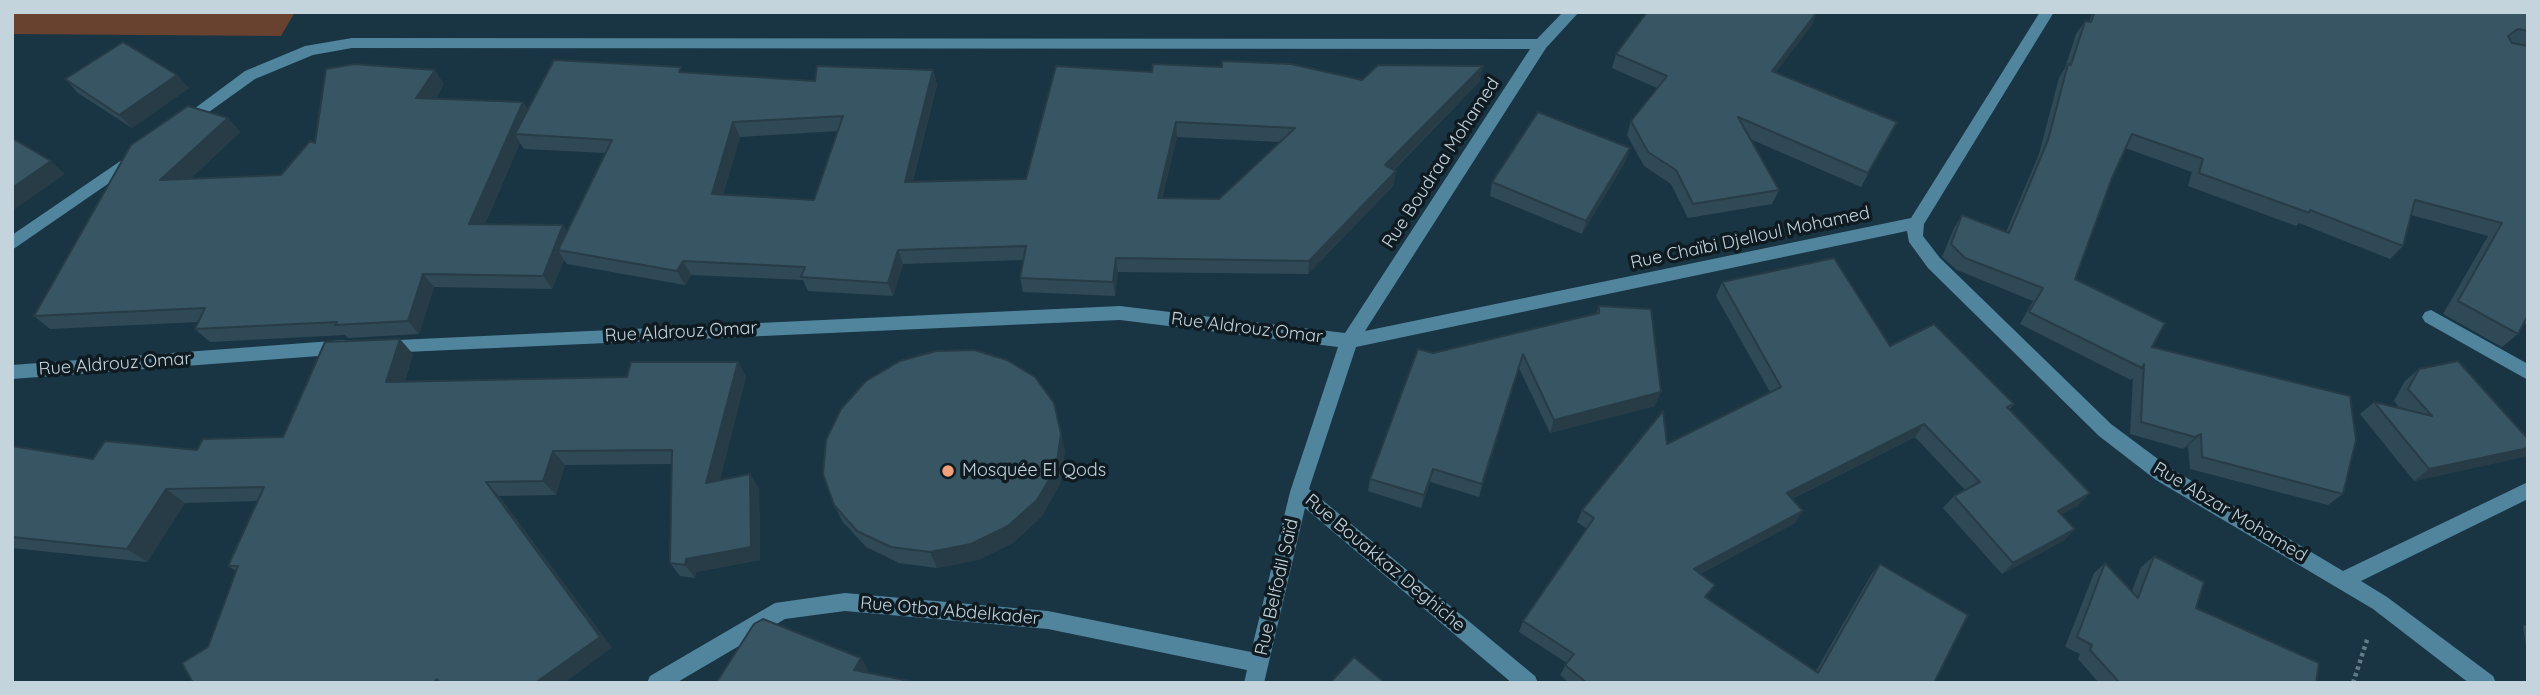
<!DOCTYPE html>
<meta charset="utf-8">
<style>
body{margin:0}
#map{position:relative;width:2540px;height:695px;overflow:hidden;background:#193543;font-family:Quicksand,sans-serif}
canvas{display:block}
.frame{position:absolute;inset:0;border:14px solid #c4d4dd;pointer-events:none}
</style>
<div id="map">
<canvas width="2540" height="695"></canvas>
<div class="frame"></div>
</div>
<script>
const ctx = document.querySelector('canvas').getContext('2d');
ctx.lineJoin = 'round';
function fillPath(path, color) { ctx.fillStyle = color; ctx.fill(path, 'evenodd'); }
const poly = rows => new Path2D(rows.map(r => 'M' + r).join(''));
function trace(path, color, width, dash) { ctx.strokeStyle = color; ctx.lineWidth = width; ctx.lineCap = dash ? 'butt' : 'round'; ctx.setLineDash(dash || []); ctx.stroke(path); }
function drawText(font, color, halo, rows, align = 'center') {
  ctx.font = font + ' Quicksand,sans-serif'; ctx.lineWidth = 7; ctx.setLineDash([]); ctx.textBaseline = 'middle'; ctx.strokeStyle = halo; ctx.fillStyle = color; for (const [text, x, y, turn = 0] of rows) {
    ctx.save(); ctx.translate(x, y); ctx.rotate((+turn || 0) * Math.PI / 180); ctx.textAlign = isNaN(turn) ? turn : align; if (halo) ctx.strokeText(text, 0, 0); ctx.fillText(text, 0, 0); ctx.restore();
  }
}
fillPath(poly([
 [12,12,295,12,281,36,12,34]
]), '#68412f');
trace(poly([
 [2353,683,2368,637]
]), '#647a86', 4.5, [3.5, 3.5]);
fillPath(poly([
 [1563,12,1579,12,1546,48,1365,331,1911,218,2040,12,2054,12,1924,224,1923,236,1940,258,2111,424,2170,468,2343,571,2528,482,2528,499,2361,581,2387,597,2493,676,2496,683,2469,683,2373,609,2156,480,2099,436,1928,268,1909,242,1907,231,1356,347,1309,489,1535,676,1538,683,1512,683,1305,508,1264,683,1244,683,1247,670,1048,629,845,611,785,619,676,683,647,683,650,676,775,603,845,593,1048,611,1251,652,1290,492,1338,347,1120,320,383,353,377,351,374,346,377,341,1120,306,1345,333,1530,49,352,48,313,55,255,79,188,127,183,129,175,123,245,71,305,46,352,38,1537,39,1563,12],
 [138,149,146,155,144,159,12,250,12,235,138,149],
 [2431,310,2528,364,2528,380,2425,322,2422,317,2425,312,2431,310],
 [345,340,351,342,354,347,351,352,345,354,12,379,12,365,345,340]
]), '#51859e');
fillPath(poly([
 [1817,12,1811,26,1776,72,1897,122,1861,187,1750,139,1779,190,1772,204,1688,218,1671,184,1644,166,1627,135,1631,121,1657,88,1612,68,1616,54],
 [2093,12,2528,12,2528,325,2524,323,2518,334,2502,347,2443,314,2488,236,2411,215,2403,246,2390,259,2299,223,2296,226,2188,186,2192,172,2125,148,2112,178,2075,279,2152,347,2343,494,2328,505,2190,469,2188,446,2183,449,2130,434,2133,378,2131,380,2020,324,2033,301,1957,270,1942,257,1954,228,1962,215,2006,232,2039,154,2059,78,2065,68,2076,34,2085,21,2089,22],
 [933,70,937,85,913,181,1026,179,1152,72,1362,80,1480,81,1394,170,1394,185,1308,274,1118,272,1115,296,1023,292,1020,278,1023,260,903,264,893,296,808,291,803,280,691,275,685,285,567,264,564,260,552,289,434,287,419,334,348,338,345,335,210,342,195,329,199,322,50,329,34,316,228,118,240,132,190,179,281,175,444,84,435,99,523,102,528,110,683,72,815,81],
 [838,131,814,200,723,195,740,137],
 [1177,137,1280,142,1219,199,1162,198],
 [520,143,524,149,606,153,567,231,485,224],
 [65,79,189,88,132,128,78,93],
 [1630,148,1625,162,1582,234,1490,196,1492,182],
 [1722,282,1890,346,2014,404,2009,410,2078,506,2061,514,2075,529,2063,541,2002,574,1943,508,1954,496,1965,490,1915,437,1792,499,1795,523,1700,574,1707,598,1816,671,1871,575,1880,564,1934,683,1569,683,1560,675,1567,663,1519,632,1523,621,1587,529,1577,522,1582,510,1667,444,1770,392,1716,296],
 [1599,306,1655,406,1550,433,1519,368,1479,497,1430,482,1421,508,1368,491,1370,479,1433,353,1596,314],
 [413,354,405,381,627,377,738,362,746,377,720,480,759,488,760,560,696,572,695,578,680,576,670,563,672,464,565,465,556,495,499,496,612,648,208,647,236,571,228,566,257,501,185,503,147,562,12,548,12,446,93,459,197,450,283,437],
 [2419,369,2528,439,2528,456,2414,481,2360,414,2374,402,2400,409,2394,401,2405,381],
 [1065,451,1060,484,1042,516,1013,543,978,560,937,568,899,563,866,547,843,522,834,505],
 [2154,556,2196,608,2316,683,2099,683,2078,659,2080,654,2065,647,2094,573,2105,563,2132,591,2141,567],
 [2528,624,2528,659,2523,626]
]), '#304956');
fillPath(poly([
 [1817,12,1811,26,1766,85,1772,71],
 [1483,66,1480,81,1384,179,1385,165],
 [435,70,444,84,426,112,416,98],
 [933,70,937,85,909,196,905,182],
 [177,75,189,88,132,128,119,115],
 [523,102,532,116,515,134,520,143,479,237,469,224],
 [228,118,240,132,174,194,160,180],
 [733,122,740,137,719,208,712,194],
 [1176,122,1177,137,1159,212,1158,198],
 [1630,148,1625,162,1582,234,1586,221],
 [51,161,65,174,12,211,12,188],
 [1396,171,1394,185,1308,274,1309,261],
 [563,225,572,239,558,250,564,260,552,289,543,276],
 [898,250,903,264,893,296,888,283],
 [1116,258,1118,272,1115,296,1113,282],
 [683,261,691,275,685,285,677,271],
 [423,274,434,287,419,334,408,321],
 [400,339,413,354,400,396,386,382],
 [1523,354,1519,368,1479,497,1482,484],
 [738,362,746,377,716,496,706,483],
 [1661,392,1655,406,1550,433,1554,420],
 [1054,403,1065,451,1060,484,1042,516,1013,543,978,560,937,568,930,552],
 [1924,424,1915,437,1779,505,1787,493],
 [2201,434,2188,446,2183,449,2195,437],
 [2528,448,2528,456,2414,481,2429,469],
 [553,451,565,465,556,495,543,481],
 [1433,469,1430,482,1421,508,1424,495],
 [750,474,759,488,760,560,696,572,695,578,685,565,686,559],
 [486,482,499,496,612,648,564,683,535,683],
 [166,489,185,503,147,562,127,549],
 [2090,493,2078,506,2046,523,2058,511],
 [1803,511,1795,523,1688,580,1694,569],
 [2075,529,2063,541,2002,574,2013,563],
 [861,658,868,669,861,681,854,670]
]), '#273c46');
const building = poly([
 [1647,12,1817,12,1772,71,1897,122,1868,173,1738,117,1779,190,1693,204,1676,170,1648,152,1631,121,1667,76,1616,54,1647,12],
 [2095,12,2528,12,2528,31,2518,29,2508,36,2512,43,2528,46,2528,315,2518,334,2458,301,2502,223,2415,200,2403,246,2310,210,2309,213,2199,173,2203,159,2132,134,2112,178,2075,279,2165,323,2152,347,2350,396,2356,440,2343,494,2202,457,2201,434,2195,437,2141,422,2144,364,2142,368,2029,312,2043,288,1965,258,1951,244,1962,215,2009,233,2048,140,2068,64,2071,65,2085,21,2091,22,2095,12],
 [123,42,177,75,119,115,65,79,123,42],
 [554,60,681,67,679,72,815,81,817,66,933,70,905,182,1026,179,1056,66,1152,72,1153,64,1222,67,1222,61,1291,64,1362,80,1378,65,1483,66,1385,165,1396,171,1309,261,1116,258,1113,282,1020,278,1026,246,898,250,888,283,801,277,805,267,683,261,677,271,558,250,612,140,515,134,554,60],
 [843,116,814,200,712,194,733,122,843,116],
 [1176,122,1295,128,1219,199,1158,198,1176,122],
 [354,64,435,70,416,98,523,102,469,224,563,225,543,276,423,274,408,321,335,325,337,322,195,329,205,308,34,316,131,145,188,106,228,118,160,180,281,175,310,141,315,143,326,69,354,64],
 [1538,112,1630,148,1586,221,1492,182,1538,112],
 [12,138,51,161,12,188,12,138],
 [1834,258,1890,346,1934,324,2014,404,2007,407,2090,493,2058,511,2075,529,2013,563,1954,496,1980,482,1924,424,1787,493,1803,511,1694,569,1715,585,1705,597,1818,673,1880,564,1968,615,1934,683,1587,683,1565,665,1574,654,1523,621,1594,518,1582,510,1663,411,1667,444,1781,387,1722,282,1834,258],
 [1599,306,1651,309,1661,392,1554,420,1523,354,1482,484,1433,469,1424,495,1370,479,1418,349,1433,353,1599,313,1599,306],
 [400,339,386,382,627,377,631,362,738,362,706,483,750,474,751,547,686,559,685,565,670,563,672,450,553,451,543,481,486,482,600,637,535,683,440,683,437,679,433,683,193,683,182,663,208,647,238,566,228,566,264,487,166,489,127,549,12,537,12,446,93,459,105,441,197,450,203,439,283,437,325,342,400,339],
 [974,350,1007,360,1035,377,1054,403,1061,434,1056,468,1037,500,1008,526,971,544,930,552,891,547,857,531,834,505,823,474,826,440,841,409,866,381,900,361,936,351,974,350],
 [2458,361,2528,439,2528,448,2429,469,2374,402,2432,416,2408,389,2419,369,2458,361],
 [2154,556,2204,582,2196,608,2319,663,2316,683,2120,683,2090,650,2092,645,2077,637,2105,563,2138,598,2154,556],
 [763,619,861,658,854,670,919,683,716,683,754,624,763,619],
 [1354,657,1385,683,1330,683,1354,657]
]);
fillPath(building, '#385564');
trace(building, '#273c46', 2);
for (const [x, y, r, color] of [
 [948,471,7,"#f1a17c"]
]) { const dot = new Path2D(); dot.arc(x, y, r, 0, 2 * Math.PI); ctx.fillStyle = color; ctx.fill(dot); trace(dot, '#0f1b21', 2.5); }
drawText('18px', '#c4d4dd', '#0f1b21', [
 ["Rue Boudraa Mohamed",1441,163,-57],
 ["Rue Chaïbi Djelloul Mohamed",1750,238,-12],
 ["Rue Aldrouz Omar",1247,328,7],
 ["Rue Aldrouz Omar",681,332,-3],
 ["Rue Aldrouz Omar",115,364,-4],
 ["Rue Abzar Mohamed",2230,512,31],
 ["Rue Bouakkaz Deghiche",1385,563,40],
 ["Rue Belfodil Saïd",1277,587,-77],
 ["Rue Otba Abdelkader",950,611,5]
]);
drawText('18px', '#c4d4dd', '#0f1b21', [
 ["Mosquée El Qods",962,471]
], 'left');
</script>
